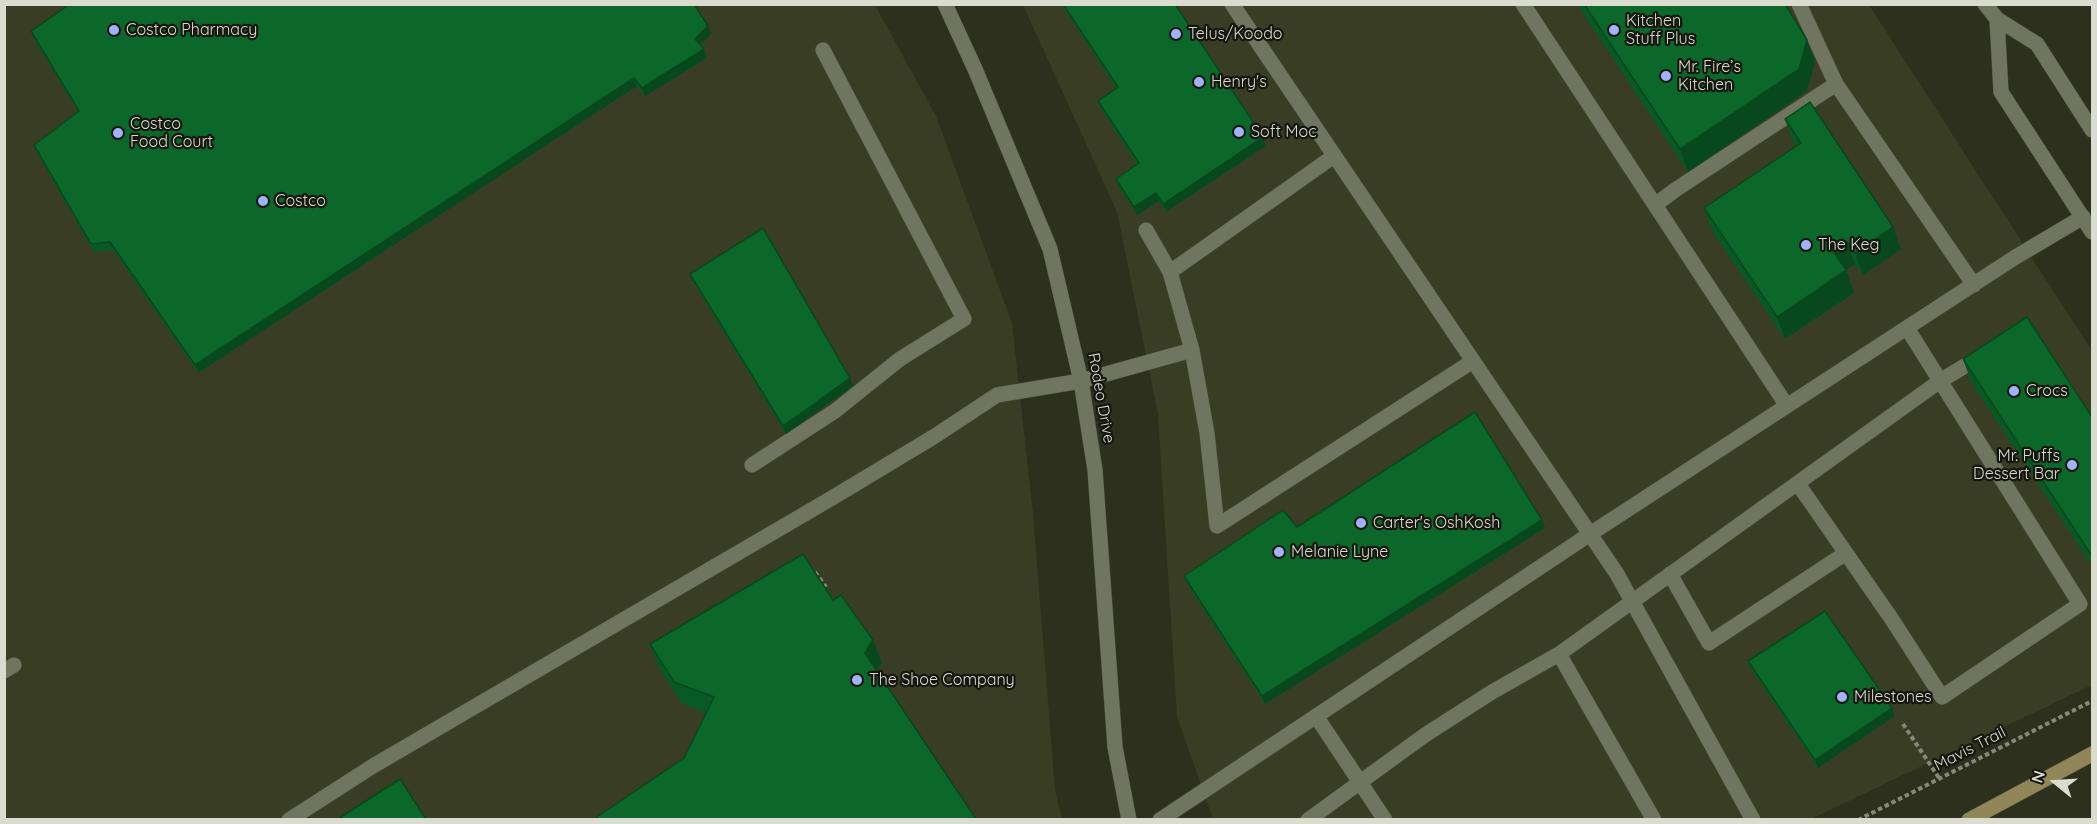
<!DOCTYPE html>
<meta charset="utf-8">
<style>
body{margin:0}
#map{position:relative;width:2097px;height:824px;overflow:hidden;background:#2c301d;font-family:Quicksand,sans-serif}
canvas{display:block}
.frame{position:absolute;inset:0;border:6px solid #dadcd0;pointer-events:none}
.north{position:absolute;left:2025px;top:752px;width:60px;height:60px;-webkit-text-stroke:4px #15170f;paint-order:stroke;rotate:288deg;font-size:16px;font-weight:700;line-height:24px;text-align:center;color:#dadcd0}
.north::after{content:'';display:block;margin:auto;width:21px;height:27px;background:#dadcd0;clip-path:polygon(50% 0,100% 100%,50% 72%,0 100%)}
</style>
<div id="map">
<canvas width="2097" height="824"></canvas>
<div class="frame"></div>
<div class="north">N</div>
</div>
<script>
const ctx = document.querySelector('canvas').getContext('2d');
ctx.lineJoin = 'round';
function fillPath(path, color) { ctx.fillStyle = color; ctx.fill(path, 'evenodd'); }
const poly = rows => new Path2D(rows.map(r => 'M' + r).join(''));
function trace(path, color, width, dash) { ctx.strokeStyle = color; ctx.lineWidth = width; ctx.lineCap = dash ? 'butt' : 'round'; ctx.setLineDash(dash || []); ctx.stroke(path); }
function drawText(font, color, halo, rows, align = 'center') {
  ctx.font = font + ' Quicksand,sans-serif'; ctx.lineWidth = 4.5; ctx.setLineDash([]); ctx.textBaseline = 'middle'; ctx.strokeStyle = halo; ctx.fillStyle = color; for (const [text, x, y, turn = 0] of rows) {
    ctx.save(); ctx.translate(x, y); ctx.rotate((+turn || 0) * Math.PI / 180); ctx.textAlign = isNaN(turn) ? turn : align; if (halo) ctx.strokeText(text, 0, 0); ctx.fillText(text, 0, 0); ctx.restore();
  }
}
fillPath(poly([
 [5,5,875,5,936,116,1012,323,1033,514,1055,790,1062,819,5,820],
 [1023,5,1869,5,2092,351,2092,685,1811,819,1213,819,1177,717,1158,414,1117,212]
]), '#393d24');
const service = poly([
 [1232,4,1617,574,1753,820],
 [1523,4,1787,406],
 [1836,84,1974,285],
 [1655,205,1675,190,1836,84,1799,4],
 [1146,230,1170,272,1192,350,1207,433,1217,526,1473,361],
 [1170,272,1334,156],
 [752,465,835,411,900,359,964,319,823,50],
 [1798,484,1891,618,1942,697,2080,604,1907,328],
 [1670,574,1709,643,1846,553],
 [1559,654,1654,820],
 [4,671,14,665],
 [1316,716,1385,820],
 [289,820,373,766,832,498,935,436,997,395,1081,381,1192,350],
 [1160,820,1590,534,2014,258,2083,217],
 [1308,820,1425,735,1492,692,1559,654,1940,381,1983,355]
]);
const minor = poly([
 [945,4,975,69,1050,249,1081,381,1095,470,1115,747,1129,820]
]);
const tertiary = poly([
 [1985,4,1997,19,2037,44,2092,130],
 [1997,19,2001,92,2092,232]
]);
const secondary = poly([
 [1969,820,2092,754]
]);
trace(service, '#484b3b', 16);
trace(minor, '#484b3b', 16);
trace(tertiary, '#484b3b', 16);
trace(secondary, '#484b3b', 16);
trace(poly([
 [815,572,826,587],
 [1903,724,1939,778],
 [1858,820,2092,701]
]), '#868979', 4, [4.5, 3]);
trace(service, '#707560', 15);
trace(minor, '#707560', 15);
trace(tertiary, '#707560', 15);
trace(secondary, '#918658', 15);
fillPath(poly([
 [1061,4,1175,4,1263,137,1266,146,1166,212,1159,201,1137,215,1119,187,1116,179,1137,164,1101,109,1098,101,1116,88],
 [1577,4,1785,4,1807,40,1815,62,1807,91,1688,172],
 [31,31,711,34,700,45,707,58,645,96,637,86,198,373,113,250,94,252,37,153,34,145,78,112,34,39],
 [1785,119,1901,249,1863,275,1855,264,1846,270,1854,293,1785,339,1712,231,1704,208,1796,146,1793,141],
 [690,274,853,386,786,434,693,282],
 [1963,359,2092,417,2092,566,1971,382],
 [1297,527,1545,528,1265,704,1187,584,1184,576],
 [833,600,873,640,882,663,877,670,684,758,706,713,682,704,658,666,650,644],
 [1748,661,1895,716,1818,768,1751,669]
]), '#095924');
fillPath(poly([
 [708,26,711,34,698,47,695,39],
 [1807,40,1815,62,1807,91,1688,172,1680,149],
 [704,49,707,58,645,96,642,88],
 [634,78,637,86,198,373,195,365],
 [1263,137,1266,146,1166,212,1163,204],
 [1156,193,1159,201,1137,215,1134,207],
 [1893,227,1901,249,1863,275,1855,253],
 [1847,242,1855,264,1841,273,1833,251],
 [1846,270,1854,293,1785,339,1777,317],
 [850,378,853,386,786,434,783,426],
 [1542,520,1545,528,1265,704,1262,696],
 [873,640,882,663,873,675,865,653],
 [1892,708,1895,716,1818,768,1815,760]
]), '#08481d');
const building = poly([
 [70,4,694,4,708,26,695,39,704,49,642,88,634,78,195,365,110,242,91,244,34,145,79,111,31,31,70,4],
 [1063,4,1175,4,1263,137,1163,204,1156,193,1134,207,1116,179,1139,163,1098,101,1118,87,1063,4],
 [1584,4,1785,4,1807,40,1799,69,1680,149,1584,4],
 [1810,102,1893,227,1855,253,1847,242,1833,251,1846,270,1777,317,1704,208,1801,143,1785,119,1810,102],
 [763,228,850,378,783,426,690,274,763,228],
 [2027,317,2092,417,2092,556,1963,359,2027,317],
 [1475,412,1542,520,1262,696,1184,576,1283,510,1297,527,1475,412],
 [803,554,833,600,841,595,873,640,865,653,976,819,594,819,684,758,714,697,674,682,650,644,803,554],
 [1825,611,1892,708,1815,760,1748,661,1825,611],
 [400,779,426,819,338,819,400,779]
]);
fillPath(building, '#0b672a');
trace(building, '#08481d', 1.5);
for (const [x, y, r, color] of [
 [114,30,6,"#a3b2fd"],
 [1614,30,6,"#a3b2fd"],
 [1176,34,6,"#a3b2fd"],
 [1666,76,6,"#a3b2fd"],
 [1199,82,6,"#a3b2fd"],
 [1239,132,6,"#a3b2fd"],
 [118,133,6,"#a3b2fd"],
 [263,201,6,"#a3b2fd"],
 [1806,245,6,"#a3b2fd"],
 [2014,391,6,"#a3b2fd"],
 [2072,465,6,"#a3b2fd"],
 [1361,523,6,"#a3b2fd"],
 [1279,552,6,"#a3b2fd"],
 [857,680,6,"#a3b2fd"],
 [1842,697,6,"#a3b2fd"]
]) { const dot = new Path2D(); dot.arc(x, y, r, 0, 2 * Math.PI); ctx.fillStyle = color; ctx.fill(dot); trace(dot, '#15170f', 2); }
drawText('16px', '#dadcd0', '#15170f', [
 ["Kitchen",1626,21],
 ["Stuff Plus",1626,39],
 ["Costco Pharmacy",126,30],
 ["Telus/Koodo",1188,34],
 ["Mr. Fire’s",1678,67],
 ["Kitchen",1678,85],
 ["Henry's",1211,82],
 ["Costco",130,124],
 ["Food Court",130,142],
 ["Soft Moc",1251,132],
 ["Costco",275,201],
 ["The Keg",1818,245],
 ["Crocs",2026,391],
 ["Mr. Puffs",2060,456,"right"],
 ["Dessert Bar",2060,474,"right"],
 ["Carter's OshKosh",1373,523],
 ["Melanie Lyne",1291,552],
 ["The Shoe Company",869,680],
 ["Milestones",1854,697]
], 'left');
drawText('16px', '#dadcd0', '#15170f', [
 ["Rodeo Drive",1101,398,80],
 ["Mavis Trail",1970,749,-27]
]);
</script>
